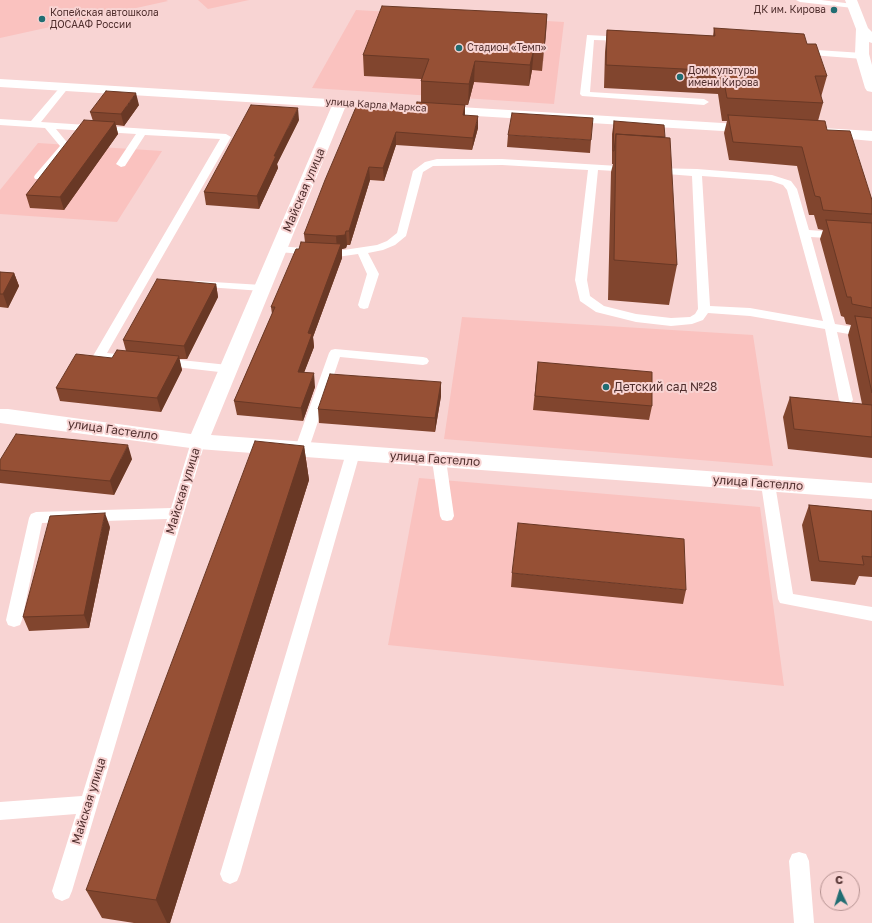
<!DOCTYPE html>
<meta charset="utf-8">
<style>
body{margin:0}
#map{position:relative;width:872px;height:923px;overflow:hidden;background:#f8d4d3;font-family:"Golos Text",sans-serif}
canvas{display:block}
.north{position:absolute;left:820px;top:871px;width:40px;height:40px;box-sizing:border-box;background:#f8d4d3;border:1px solid #b59291;border-radius:50%;rotate:356deg;font-size:11px;font-weight:700;line-height:16px;text-align:center;color:#502f2e}
.north::after{content:'';display:block;margin:auto;width:14px;height:18px;background:#216d72;clip-path:polygon(50% 0,100% 100%,50% 72%,0 100%)}
</style>
<div id="map">
<canvas width="872" height="923"></canvas>
<div class="north">С</div>
</div>
<script>
const ctx = document.querySelector('canvas').getContext('2d');
ctx.lineJoin = 'round';
function fillPath(path, color) { ctx.fillStyle = color; ctx.fill(path, 'evenodd'); }
const poly = rows => new Path2D(rows.map(r => 'M' + r).join(''));
function trace(path, color, width, dash) { ctx.strokeStyle = color; ctx.lineWidth = width; ctx.lineCap = dash ? 'butt' : 'round'; ctx.setLineDash(dash || []); ctx.stroke(path); }
function drawText(font, color, halo, rows, align = 'center') {
  ctx.font = font + ' "Golos Text",sans-serif'; ctx.lineWidth = 4; ctx.setLineDash([]); ctx.textBaseline = 'middle'; ctx.strokeStyle = halo; ctx.fillStyle = color; for (const [text, x, y, turn = 0] of rows) {
    ctx.save(); ctx.translate(x, y); ctx.rotate((+turn || 0) * Math.PI / 180); ctx.textAlign = isNaN(turn) ? turn : align; if (halo) ctx.strokeText(text, 0, 0); ctx.fillText(text, 0, 0); ctx.restore();
  }
}
fillPath(poly([
 [0,0,166,0,168,1,0,38],
 [198,0,249,0,208,9],
 [356,10,564,22,554,104,312,88],
 [38,143,162,151,117,222,0,214,0,190],
 [462,317,753,335,773,466,444,439],
 [419,478,760,507,784,686,388,645]
]), '#fac2bf');
fillPath(poly([
 [796,0,821,0,853,4,857,6,853,8,800,2,796,0],
 [587,35,625,37,629,39,625,41,594,40,590,92,704,99,709,102,704,105,582,96,580,94,587,35],
 [801,49,863,53,867,56,863,59,798,54,797,52,798,50,801,49],
 [65,84,69,87,41,122,226,134,231,137,107,353,135,356,137,359,135,362,131,363,99,360,95,359,93,356,220,139,145,135,125,166,121,167,116,164,136,134,56,129,70,146,43,179,35,179,34,177,35,175,60,146,45,128,0,125,0,119,31,121,62,85,65,84],
 [437,159,502,159,635,167,636,169,631,172,598,170,587,280,590,296,604,306,636,314,671,318,690,317,695,314,698,309,692,176,654,173,649,170,650,168,697,169,772,175,791,181,797,189,809,230,872,235,872,241,811,237,835,324,872,330,872,338,837,332,853,400,851,403,846,404,841,403,839,400,825,329,750,316,708,313,703,320,692,324,671,326,636,322,596,312,580,301,575,280,588,170,502,165,433,166,423,172,406,236,395,245,383,250,368,253,379,274,368,308,364,309,360,308,358,305,367,274,358,254,337,257,279,252,273,249,279,246,337,251,377,245,387,241,397,233,413,171,425,162,437,159],
 [702,176,771,181,783,185,787,190,823,321,750,308,710,306,702,176],
 [197,281,262,285,266,286,268,288,266,290,262,291,193,286,191,284,193,282,197,281],
 [335,349,423,357,427,358,429,361,427,364,423,365,340,357,308,451,306,454,301,456,296,454,294,451,329,353,331,350,335,349],
 [162,358,228,365,233,366,234,369,233,372,228,373,158,365,156,362,158,359,162,358],
 [198,437,203,439,205,442,72,891,69,898,62,901,55,898,52,891,76,814,0,820,0,802,82,796,167,519,42,523,22,620,20,625,14,627,8,625,6,620,29,518,31,514,36,512,171,508,191,442,193,439,198,437],
 [353,448,358,450,360,453,240,874,237,881,230,884,223,881,220,874,346,453,348,450,353,448],
 [439,455,444,457,446,460,454,516,452,520,447,521,442,520,440,516,432,460,434,457,439,455],
 [768,479,773,480,775,484,793,594,872,607,872,621,780,603,778,599,761,484,763,480,768,479],
 [799,852,806,854,809,861,814,923,794,923,789,861,792,854,799,852]
]), '#fff');
fillPath(poly([
 [340,99,345,100,347,103,211,435,872,483,872,499,198,449,0,423,0,409,8,409,191,434,333,103,335,100,340,99]
]), '#fff');
fillPath(poly([
 [0,79,755,125,760,126,762,129,760,132,755,133,0,87,0,79],
 [822,128,872,131,872,141,817,136,814,133,817,130,822,128]
]), '#fff');
fillPath(poly([
 [845,0,857,0,868,28,872,32,872,43,869,42,869,54,872,65,872,92,867,91,865,88,855,54,856,29,845,0]
]), '#fff');
fillPath(poly([
 [547,14,542,71,532,70,529,86,474,82,468,105,465,105,465,115,478,128,472,150,396,145,384,181,370,180,350,245,347,245,346,248,342,249,342,258,313,337,314,347,304,372,315,387,303,421,237,415,234,401,272,314,271,307,299,249,305,242,304,234,421,102,421,79,364,76,363,55],
 [714,28,807,44,827,76,821,97,823,103,818,121,827,130,872,200,872,458,788,449,783,417,790,397,862,404,848,335,851,325,846,324,844,317,841,316,820,239,823,230,818,229,814,215,809,215,797,166,729,160,724,133,727,121,722,121,718,94,604,88,605,52,607,30,713,36],
 [139,105,124,126,116,125,118,134,64,210,30,208,26,195,93,121,90,112],
 [299,120,277,164,278,168,259,209,206,205,204,192],
 [614,121,665,137,677,265,669,305,608,300,611,172,613,164,612,164,612,134],
 [508,135,591,140,590,153,507,147],
 [0,272,14,273,19,286,8,308,0,307],
 [216,284,218,297,187,359,179,359,182,370,161,412,60,401,56,388,126,351,123,340],
 [538,362,652,406,649,420,533,410],
 [441,382,441,396,435,432,319,423,318,409],
 [304,446,309,480,170,923,134,923,102,918,86,890],
 [132,459,114,495,0,483,0,460],
 [809,505,872,511,872,577,859,576,855,585,811,581,802,525],
 [110,527,89,628,29,631,23,617],
 [512,573,686,590,683,604,511,587]
]), '#81452e');
fillPath(poly([
 [547,14,546,34,542,71,544,50],
 [534,49,532,70,529,86,530,65],
 [475,61,474,82,468,105,469,84],
 [136,93,139,105,124,126,121,114],
 [465,105,465,117,463,115],
 [298,108,299,120,277,164,278,168,259,209,257,196,274,156],
 [478,116,478,128,472,150,473,138],
 [115,122,118,134,64,210,60,197],
 [396,132,396,145,384,181,383,168],
 [369,167,370,180,350,245,349,231],
 [346,231,347,245,346,248,342,249,342,258,313,337,314,347,299,386,298,372,308,333,337,249,336,236],
 [14,273,19,286,8,308,3,294],
 [216,284,218,297,187,359,184,346],
 [179,356,182,370,161,412,157,398],
 [314,373,315,387,303,421,301,408],
 [441,382,441,396,435,432,435,418],
 [128,445,132,459,114,495,110,481],
 [304,446,309,480,170,923,167,923,156,900],
 [105,513,110,527,89,628,84,615]
]), '#693825');
const building = poly([
 [382,6,547,14,544,50,534,49,530,65,475,61,469,84,421,81,429,59,363,55,382,6],
 [714,28,804,34,807,44,816,44,827,76,815,76,823,103,727,98,722,71,606,65,607,30,715,36,714,28],
 [106,91,136,93,121,114,90,112,106,91],
 [417,102,465,105,463,115,478,116,473,138,396,132,383,168,369,167,349,231,346,231,345,235,336,236,304,234,325,180,356,107,414,111,417,102],
 [251,105,298,108,274,156,276,156,257,196,204,192,251,105],
 [512,113,593,118,591,140,508,135,512,113],
 [728,115,825,121,827,130,850,131,872,200,872,214,823,210,820,197,815,196,802,147,733,142,728,115],
 [84,120,115,122,60,197,26,195,84,120],
 [614,121,664,125,665,137,616,134,614,151,613,151,614,121],
 [616,134,670,138,677,265,614,260,616,134],
 [826,220,872,223,872,308,852,304,851,297,847,297,826,220],
 [301,242,341,244,308,333,312,334,298,372,314,373,301,408,234,401,275,307,271,307,296,249,299,249,301,242],
 [0,272,14,273,3,294,0,294,0,272],
 [157,279,216,284,184,346,123,340,157,279],
 [855,316,872,318,872,393,855,316],
 [117,350,179,356,157,398,56,388,76,354,112,358,117,350],
 [538,362,652,372,652,406,535,396,538,362],
 [330,374,441,382,435,418,318,409,330,374],
 [790,397,872,405,872,437,794,429,790,397],
 [16,434,128,445,110,481,0,470,0,460,16,434],
 [255,441,304,446,156,900,86,890,255,441],
 [809,505,872,511,872,557,862,556,864,565,819,561,809,505],
 [105,513,84,615,23,617,50,516,105,513],
 [518,523,684,539,686,590,512,573,518,523]
]);
fillPath(building, '#965035');
trace(building, '#693825', 1);
for (const [x, y, r, color] of [
 [834,10,4,"#216d72"],
 [42,19,4,"#216d72"],
 [459,48,4,"#216d72"],
 [680,77,4,"#216d72"],
 [606,387,4,"#216d72"]
]) { const dot = new Path2D(); dot.arc(x, y, r, 0, 2 * Math.PI); ctx.fillStyle = color; ctx.fill(dot); trace(dot, '#f8d4d3', 1.5); }
drawText('10px', '#502f2e', '#f8d4d3', [
 ["ДК им. Кирова",826,10,"right"],
 ["Копейская автошкола",50,13],
 ["ДОСААФ России",50,25],
 ["Стадион «Темп»",467,48],
 ["Дом культуры",688,71],
 ["имени Кирова",688,83]
], 'left');
drawText('10px', '#502f2e', '#f8d4d3', [
 ["улица Карла Маркса",376,105,4]
]);
drawText('12px', '#502f2e', '#f8d4d3', [
 ["Майская улица",304,190,-67],
 ["улица Гастелло",113,430,8],
 ["улица Гастелло",435,459,4],
 ["улица Гастелло",758,483,4],
 ["Майская улица",183,491,-73],
 ["Майская улица",89,801,-73]
]);
drawText('12px', '#502f2e', '#f8d4d3', [
 ["Детский сад №28",614,387]
], 'left');
</script>
